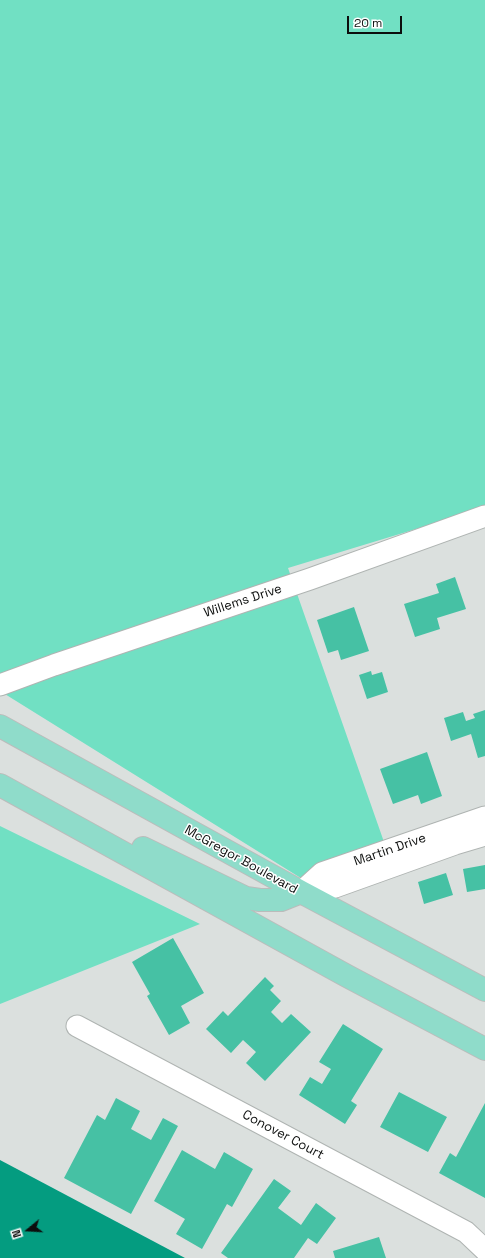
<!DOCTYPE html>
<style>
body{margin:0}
#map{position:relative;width:485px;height:1258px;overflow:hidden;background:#dbe0de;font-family:"Space Grotesk",sans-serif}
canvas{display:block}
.north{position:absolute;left:8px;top:1210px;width:40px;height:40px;-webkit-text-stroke:3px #fff;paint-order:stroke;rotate:252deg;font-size:11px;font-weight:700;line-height:16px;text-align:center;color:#0c0e0d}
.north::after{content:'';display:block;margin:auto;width:14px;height:18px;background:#0c0e0d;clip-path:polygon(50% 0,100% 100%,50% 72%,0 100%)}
.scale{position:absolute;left:347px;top:16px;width:55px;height:18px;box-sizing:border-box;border:2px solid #0c0e0d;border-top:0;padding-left:5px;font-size:12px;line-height:14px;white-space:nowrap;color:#0c0e0d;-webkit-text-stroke:3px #fff;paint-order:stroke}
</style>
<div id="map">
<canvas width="485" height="1258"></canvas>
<div class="north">N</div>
<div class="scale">20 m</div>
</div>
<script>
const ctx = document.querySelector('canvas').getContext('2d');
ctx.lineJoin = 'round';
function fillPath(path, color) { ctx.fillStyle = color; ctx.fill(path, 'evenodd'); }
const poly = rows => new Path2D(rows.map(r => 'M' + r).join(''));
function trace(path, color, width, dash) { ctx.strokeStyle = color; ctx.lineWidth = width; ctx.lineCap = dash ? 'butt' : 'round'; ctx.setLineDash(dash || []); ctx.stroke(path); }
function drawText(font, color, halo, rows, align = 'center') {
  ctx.font = font + ' "Space Grotesk",sans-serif'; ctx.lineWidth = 3; ctx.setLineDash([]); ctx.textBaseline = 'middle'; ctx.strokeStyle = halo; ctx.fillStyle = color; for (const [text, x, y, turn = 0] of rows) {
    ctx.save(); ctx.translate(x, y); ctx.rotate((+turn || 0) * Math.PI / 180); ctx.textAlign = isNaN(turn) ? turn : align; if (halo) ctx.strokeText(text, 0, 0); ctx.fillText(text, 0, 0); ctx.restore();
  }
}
fillPath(poly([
 [0,0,485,0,485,508,288,568,384,842,304,880,0,691],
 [0,826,200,924,0,1004]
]), '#71e0c3');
fillPath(poly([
 [0,1160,185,1258,0,1258]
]), '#049c80');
fillPath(poly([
 [455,577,466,609,437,618,440,629,415,637,404,604,439,593,436,584],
 [354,607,369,651,341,660,338,650,328,653,317,620],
 [371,671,372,675,382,672,388,692,367,699,359,675],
 [485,710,485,756,478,758,471,734,451,741,444,718,463,712,466,721,475,718,473,714],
 [427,752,442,796,421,804,418,795,393,804,380,769],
 [485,865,485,889,467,892,463,869],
 [446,873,453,895,424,904,418,882],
 [173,938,204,993,181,1006,190,1023,169,1035,147,996,150,994,132,962],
 [265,977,274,986,270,990,281,1001,271,1012,282,1023,291,1014,311,1032,265,1081,246,1063,256,1052,243,1040,231,1053,206,1029,223,1011,228,1016],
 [343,1024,383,1049,351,1101,357,1105,345,1124,299,1095,310,1077,322,1084,331,1069,319,1062],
 [399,1092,447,1117,428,1152,380,1127],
 [116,1098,140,1111,131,1129,151,1140,163,1118,178,1126,131,1214,64,1178,97,1115,105,1120],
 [485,1103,485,1198,439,1173,450,1153,456,1157],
 [182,1150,215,1169,224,1152,253,1169,232,1207,227,1204,202,1249,176,1234,185,1219,154,1201],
 [274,1179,291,1191,278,1208,301,1225,316,1203,336,1218,317,1244,308,1238,294,1258,228,1258,221,1253],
 [379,1237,386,1258,335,1258,333,1251]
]), '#46c1a4');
const minor = poly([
 [0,685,54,665,310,579,485,516],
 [301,892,322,873,485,817],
 [301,892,335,887,455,844,485,835],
 [77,1026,466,1232,485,1250]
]);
const major = poly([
 [0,726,301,892,485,990],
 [0,785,347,976,485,1049],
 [143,848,246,898,260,900,281,900,301,892]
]);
trace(minor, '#afb4b2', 23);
trace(major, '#bbbcbb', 24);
trace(minor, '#fff', 21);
trace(major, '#8fdcca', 22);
drawText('13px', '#0c0e0d', '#fff', [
 ["Willems Drive",243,601,-18],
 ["Martin Drive",390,850,-19],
 ["McGregor Boulevard",241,860,29],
 ["Conover Court",283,1135,28]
]);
</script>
